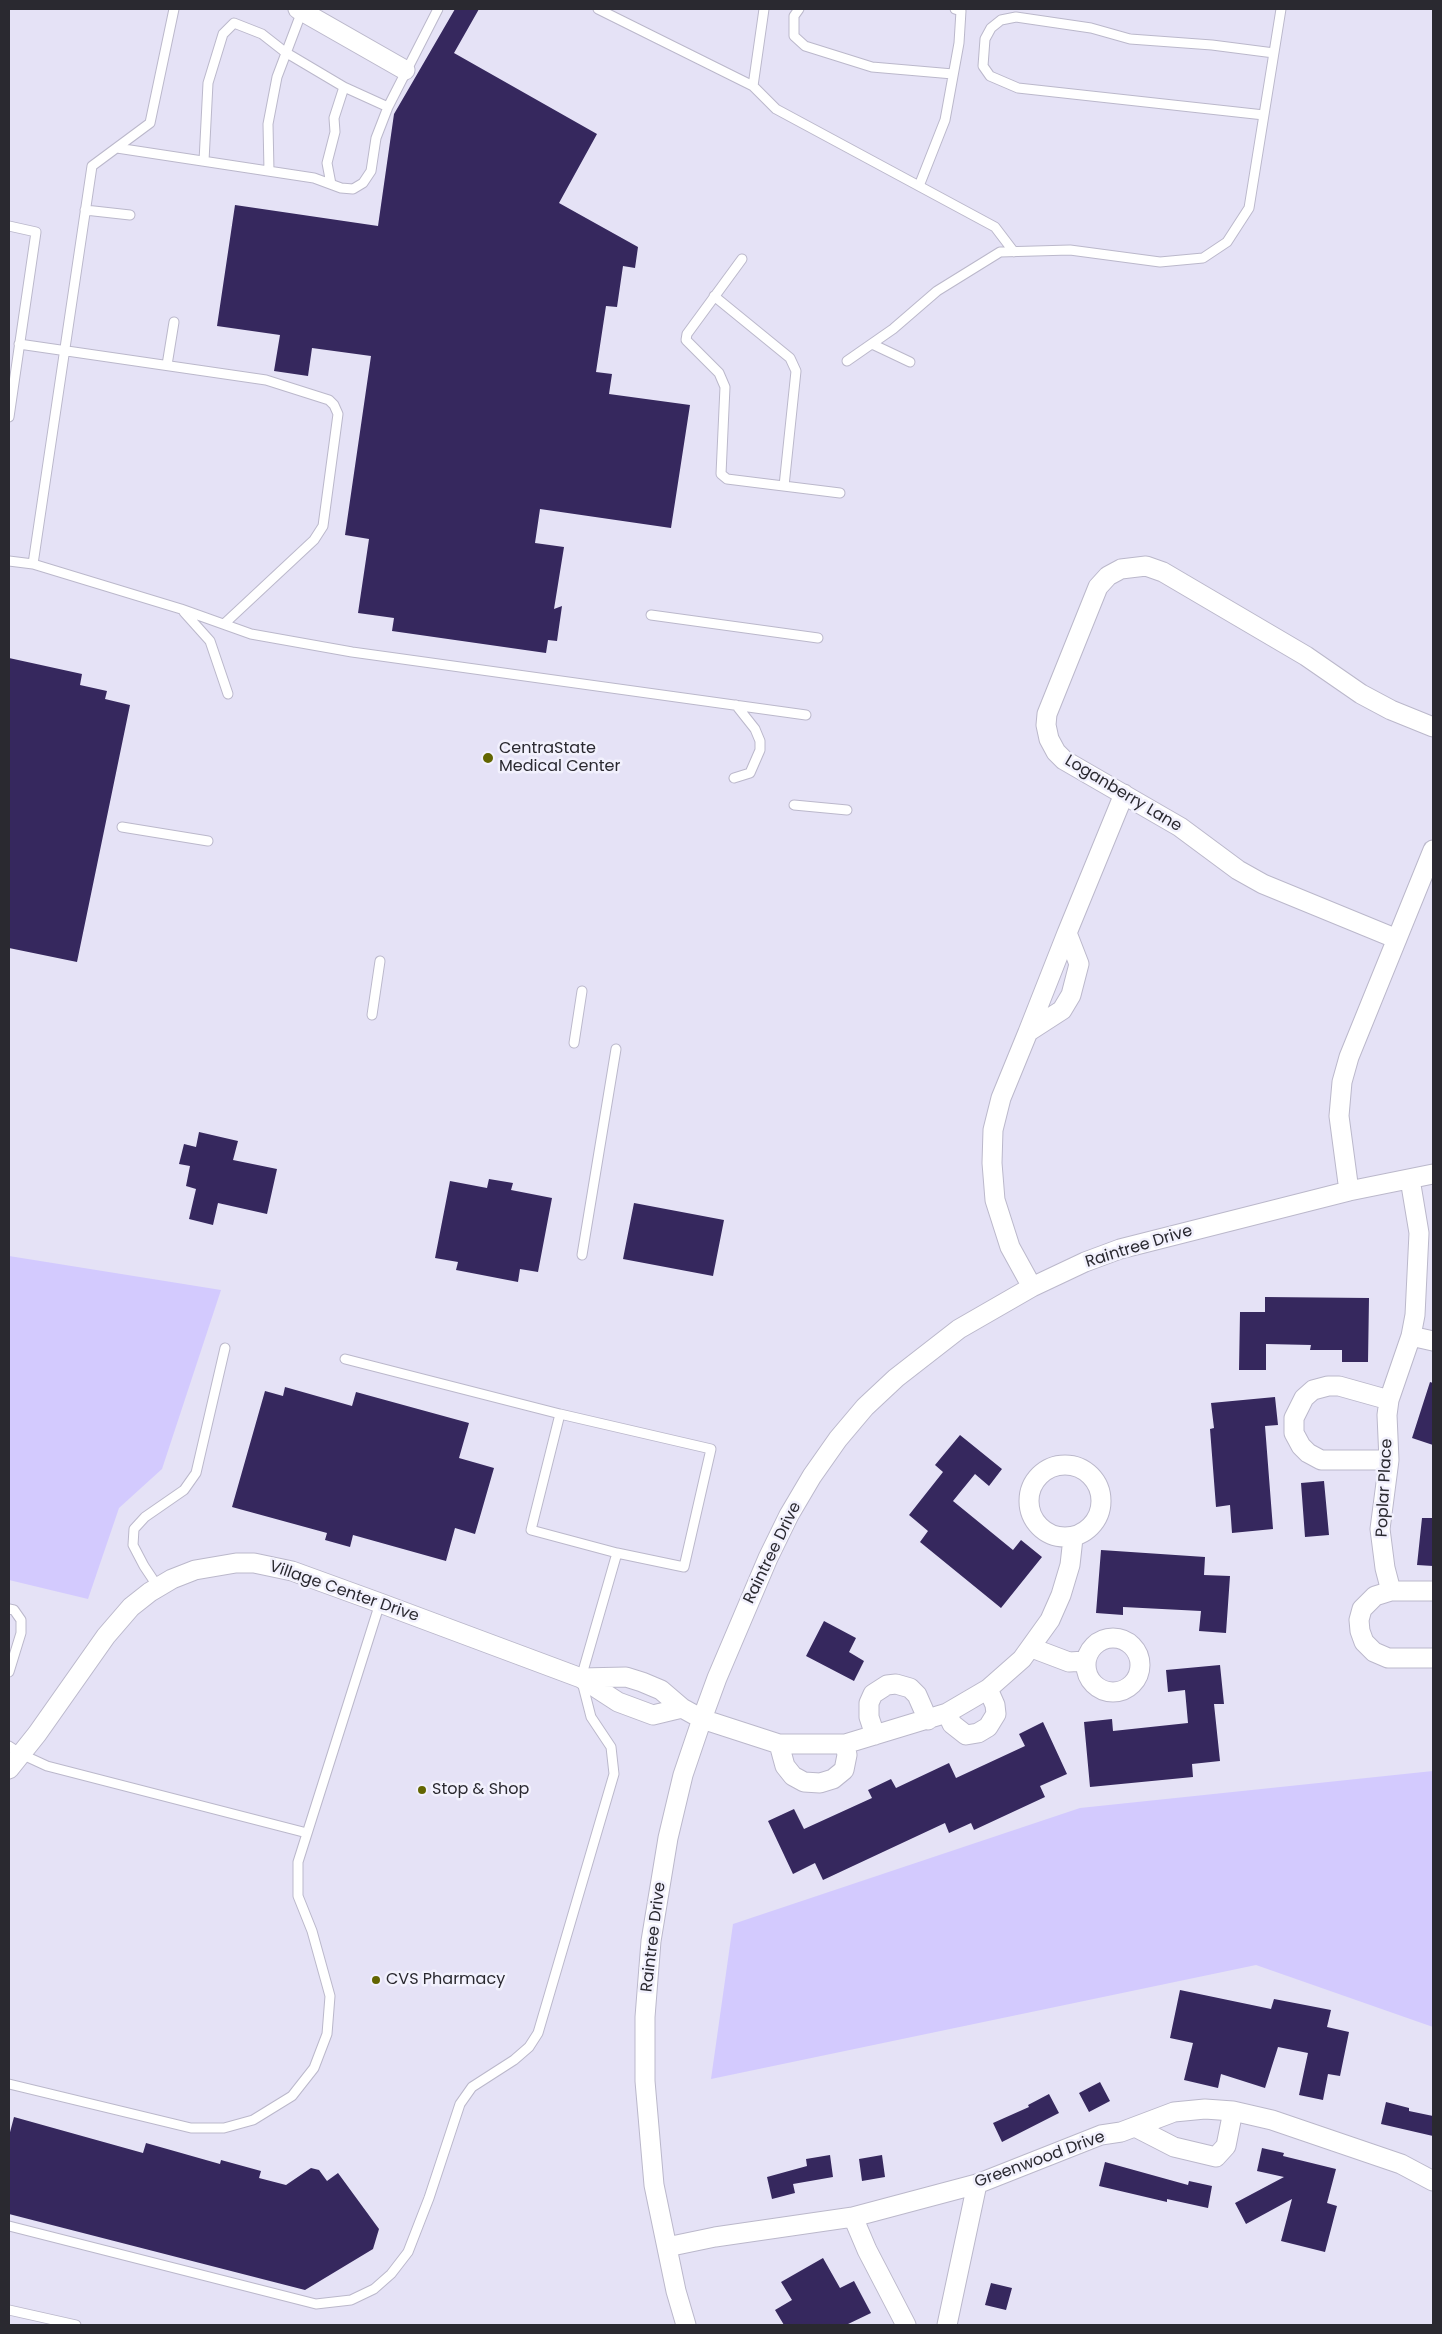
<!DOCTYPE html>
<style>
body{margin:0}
#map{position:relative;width:1442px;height:2334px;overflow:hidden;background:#e5e2f6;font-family:Poppins,sans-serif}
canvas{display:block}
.frame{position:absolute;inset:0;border:10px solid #2a2930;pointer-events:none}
</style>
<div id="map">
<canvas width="1442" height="2334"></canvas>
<div class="frame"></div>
</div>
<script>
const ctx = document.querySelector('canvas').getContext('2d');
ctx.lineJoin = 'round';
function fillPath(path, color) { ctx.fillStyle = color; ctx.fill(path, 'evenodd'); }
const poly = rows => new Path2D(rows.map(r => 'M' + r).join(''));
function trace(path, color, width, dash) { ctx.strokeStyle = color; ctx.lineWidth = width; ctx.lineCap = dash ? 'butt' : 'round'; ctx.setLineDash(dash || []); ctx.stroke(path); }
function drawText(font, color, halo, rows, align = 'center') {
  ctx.font = font + ' Poppins,sans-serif'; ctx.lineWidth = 5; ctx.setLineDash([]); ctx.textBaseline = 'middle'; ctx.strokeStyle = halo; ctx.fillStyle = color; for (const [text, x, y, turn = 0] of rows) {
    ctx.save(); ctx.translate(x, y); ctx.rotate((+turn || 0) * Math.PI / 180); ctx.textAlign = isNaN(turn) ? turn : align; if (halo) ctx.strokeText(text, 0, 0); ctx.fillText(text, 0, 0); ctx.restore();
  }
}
fillPath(poly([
 [9,1256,221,1290,162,1469,119,1508,88,1599,9,1580],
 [1433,1771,1433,2027,1256,1965,711,2079,733,1924,1080,1808]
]), '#d3cafe');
fillPath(poly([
 [455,9,479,9,454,53,597,134,559,203,638,247,635,268,623,266,617,307,606,306,596,372,612,374,609,394,690,405,671,528,540,509,535,543,564,547,554,609,562,606,557,641,548,640,546,653,392,631,394,618,358,613,369,539,345,535,371,356,312,348,308,376,274,371,280,335,217,326,235,205,378,226,394,114],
 [9,658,82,674,80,685,107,691,105,699,130,705,77,962,9,948],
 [199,1132,238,1141,233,1160,277,1169,267,1214,218,1203,213,1225,189,1219,196,1189,186,1186,190,1166,179,1164,184,1144,196,1147],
 [489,1179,513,1183,511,1190,552,1198,538,1272,520,1269,518,1282,456,1270,458,1262,435,1258,450,1181,487,1188],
 [634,1203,724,1220,713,1276,623,1259],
 [1265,1297,1369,1298,1368,1362,1342,1362,1342,1350,1310,1350,1311,1345,1266,1344,1266,1370,1239,1370,1240,1312,1265,1312],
 [1430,1382,1433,1383,1433,1445,1412,1438],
 [285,1387,352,1406,356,1392,469,1423,459,1458,494,1468,475,1534,455,1528,446,1561,353,1535,350,1547,325,1540,327,1533,232,1507,265,1391,283,1396],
 [1275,1397,1278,1425,1265,1426,1273,1529,1232,1533,1230,1505,1216,1507,1210,1429,1214,1428,1211,1403],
 [960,1435,1002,1469,989,1486,975,1474,953,1501,1013,1550,1021,1540,1042,1557,1001,1608,920,1542,928,1531,909,1515,943,1472,935,1465],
 [1324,1481,1329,1535,1305,1537,1301,1483],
 [1422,1518,1433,1518,1433,1566,1417,1565],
 [1101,1550,1205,1557,1204,1575,1230,1576,1226,1633,1199,1631,1201,1611,1123,1607,1123,1615,1096,1613],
 [824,1621,856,1638,849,1652,864,1661,854,1681,806,1656],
 [1220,1665,1224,1704,1214,1704,1220,1761,1192,1764,1193,1777,1090,1787,1084,1722,1112,1719,1113,1731,1188,1723,1185,1690,1168,1692,1166,1670],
 [1043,1722,1067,1774,1040,1786,1045,1797,974,1830,971,1823,949,1833,945,1823,823,1880,815,1863,793,1874,768,1821,794,1809,804,1829,872,1798,868,1790,891,1779,896,1788,949,1763,956,1778,1025,1746,1019,1734],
 [1180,1990,1271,2009,1274,1999,1331,2010,1327,2027,1349,2032,1340,2076,1328,2074,1323,2100,1299,2095,1308,2053,1278,2047,1265,2088,1221,2074,1218,2088,1184,2080,1193,2043,1170,2038],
 [1100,2082,1110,2101,1089,2112,1079,2093],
 [1049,2094,1059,2113,1002,2142,993,2123,1029,2107,1028,2105],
 [1386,2102,1409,2108,1409,2111,1433,2116,1433,2136,1381,2124],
 [14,2117,143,2153,146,2143,220,2164,221,2160,261,2171,259,2178,286,2185,311,2168,319,2170,327,2181,338,2173,379,2229,373,2249,305,2290,9,2214,9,2136],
 [1262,2148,1284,2153,1283,2156,1336,2169,1327,2203,1337,2206,1325,2252,1281,2241,1292,2199,1246,2224,1235,2203,1284,2177,1257,2171],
 [830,2155,833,2177,793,2184,795,2193,772,2199,767,2177,807,2166,806,2159],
 [882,2155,885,2177,862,2181,859,2159],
 [1105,2162,1188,2185,1189,2181,1212,2186,1208,2208,1167,2199,1167,2202,1099,2186],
 [823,2258,840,2288,854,2281,871,2313,846,2325,784,2325,775,2310,792,2300,781,2282],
 [991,2283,1012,2288,1006,2310,985,2305]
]), '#36285e');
const service = poly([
 [598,9,753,86],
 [764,9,753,86,776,109,995,227,1014,252],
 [799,9,794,16,794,36,805,46,872,67,953,74],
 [344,87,388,107],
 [1264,115,1018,88,990,76,983,66,985,39,991,28,1001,20,1016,17,1091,28,1130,39,1212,45,1274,53],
 [117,148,314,178,341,188,353,189,363,183,371,171,376,138,388,107,438,9],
 [204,161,208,83,223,34,234,23,262,34,285,52,344,87,334,118,335,132,327,163,331,184],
 [269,171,268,124,277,77,302,11],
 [919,186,945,120,959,43,961,11,955,9],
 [85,210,130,215],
 [9,226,36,232,9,417],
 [742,259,687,334,686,340,719,373,725,387,721,474,727,479,840,493],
 [714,296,790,358,796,371,784,486],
 [19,344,266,380,329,400,334,405,338,414,323,526,314,540,224,624],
 [872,344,910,362],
 [847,361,893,329,937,291,1000,252,1070,250,1160,262,1203,258,1227,242,1249,208,1281,9],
 [167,365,174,322],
 [9,561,33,564,181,609,251,634,352,652,806,715],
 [33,564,92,166,150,123,174,9],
 [184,612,210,641,228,694],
 [651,615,818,638],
 [734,778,750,773,760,750,760,741,755,729,736,705],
 [794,805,847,810],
 [122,827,208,841],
 [372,1015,380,961],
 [574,1043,582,991],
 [582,1255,616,1049],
 [560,1414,711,1449,684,1567,617,1553],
 [158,1587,144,1566,133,1545,134,1529,145,1517,184,1490,196,1473,225,1348],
 [9,1609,14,1610,21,1620,21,1633,9,1672],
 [9,1746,21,1754,47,1766,307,1833],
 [9,2084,191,2128,224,2128,253,2120,292,2096,314,2068,327,2034,330,1996,312,1931,298,1896,298,1862,380,1603],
 [9,2226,316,2304,351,2300,374,2289,391,2274,408,2252,429,2198,460,2104,472,2087,514,2060,529,2047,538,2033,614,1774,611,1747,591,1717,581,1678,617,1553,531,1530,560,1414,345,1359],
 [9,2310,76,2325]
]);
const minor = poly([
 [298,9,405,70],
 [1397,939,1263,884,1238,870,1180,827,1064,760,1056,752,1049,739,1046,725,1047,714,1098,587,1108,576,1121,569,1146,566,1163,572,1306,656,1361,694,1391,710,1433,727],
 [1028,1032,1067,933],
 [1349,1191,1339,1116,1342,1082,1349,1057,1433,850],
 [1032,1287,1010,1247,995,1200,992,1163,993,1130,1001,1098,1028,1032,1062,1010,1071,995,1079,964,1067,933,1124,794],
 [1411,1336,1433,1341],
 [1389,1400,1339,1386,1328,1386,1313,1390,1304,1398,1294,1418,1294,1433,1301,1446,1308,1453,1321,1460,1389,1460],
 '1029 1501a36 36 0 1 1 72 0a36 36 0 1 1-72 0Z',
 [1391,1591,1385,1568,1380,1529,1389,1460,1387,1415,1389,1400,1411,1336,1415,1315,1419,1233,1410,1179],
 [1433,1591,1391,1591,1375,1596,1362,1609,1359,1620,1360,1631,1364,1642,1374,1652,1388,1658,1433,1658],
 '1086 1665a27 27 0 1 1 54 0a27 27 0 1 1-54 0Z',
 [1032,1648,1069,1662,1086,1661],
 [581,1678,626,1677,642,1682,661,1690,682,1708,702,1719,779,1744,845,1744,947,1713,988,1689,1022,1659,1050,1620,1061,1595,1070,1565,1073,1538],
 [947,1713,952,1724,966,1735,978,1733,988,1727,996,1714,995,1705,988,1689],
 [875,1735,869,1717,869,1703,873,1694,887,1685,896,1684,910,1688,917,1695,928,1720],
 [779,1744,785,1766,793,1776,804,1782,820,1783,833,1779,844,1770,847,1755,845,1744],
 [9,1769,37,1734,106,1636,131,1607,150,1592,172,1579,195,1570,236,1563,254,1563,292,1571,380,1603,581,1678,618,1702,653,1715,682,1708],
 [1135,2127,1174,2147,1216,2157,1226,2146,1233,2111],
 [853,2217,867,2250,906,2325],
 [667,2247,715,2237,853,2217,977,2184,1101,2135,1121,2132,1174,2112,1205,2109,1233,2111,1272,2120,1401,2164,1433,2181],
 [686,2325,676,2291,654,2185,645,2081,645,2017,651,1941,668,1838,683,1775,702,1719,717,1678,768,1558,789,1515,812,1476,838,1439,865,1407,896,1378,959,1329,1032,1287,1085,1262,1120,1249,1349,1191,1433,1174],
 [947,2325,977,2184]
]);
trace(service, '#bbb8cb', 11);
trace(minor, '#bbb8cb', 21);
trace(service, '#fff', 9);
trace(minor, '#fff', 19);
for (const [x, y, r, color] of [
 [488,758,6,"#626500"],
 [422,1790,5,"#626500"],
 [376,1980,5,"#626500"]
]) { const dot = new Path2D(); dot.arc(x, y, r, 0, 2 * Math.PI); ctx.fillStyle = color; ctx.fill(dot); trace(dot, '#f2f1fd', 2); }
drawText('16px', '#2a2930', '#f2f1fd', [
 ["CentraState",499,749],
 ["Medical Center",499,767],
 ["Stop & Shop",432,1790],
 ["CVS Pharmacy",386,1980]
], 'left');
drawText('16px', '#2a2930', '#f2f1fd', [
 ["Loganberry Lane",1123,794,31],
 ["Raintree Drive",1139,1247,-17],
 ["Poplar Place",1385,1488,-87],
 ["Raintree Drive",773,1553,-64],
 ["Village Center Drive",344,1592,19],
 ["Raintree Drive",654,1937,-83],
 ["Greenwood Drive",1040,2160,-20]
]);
</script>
